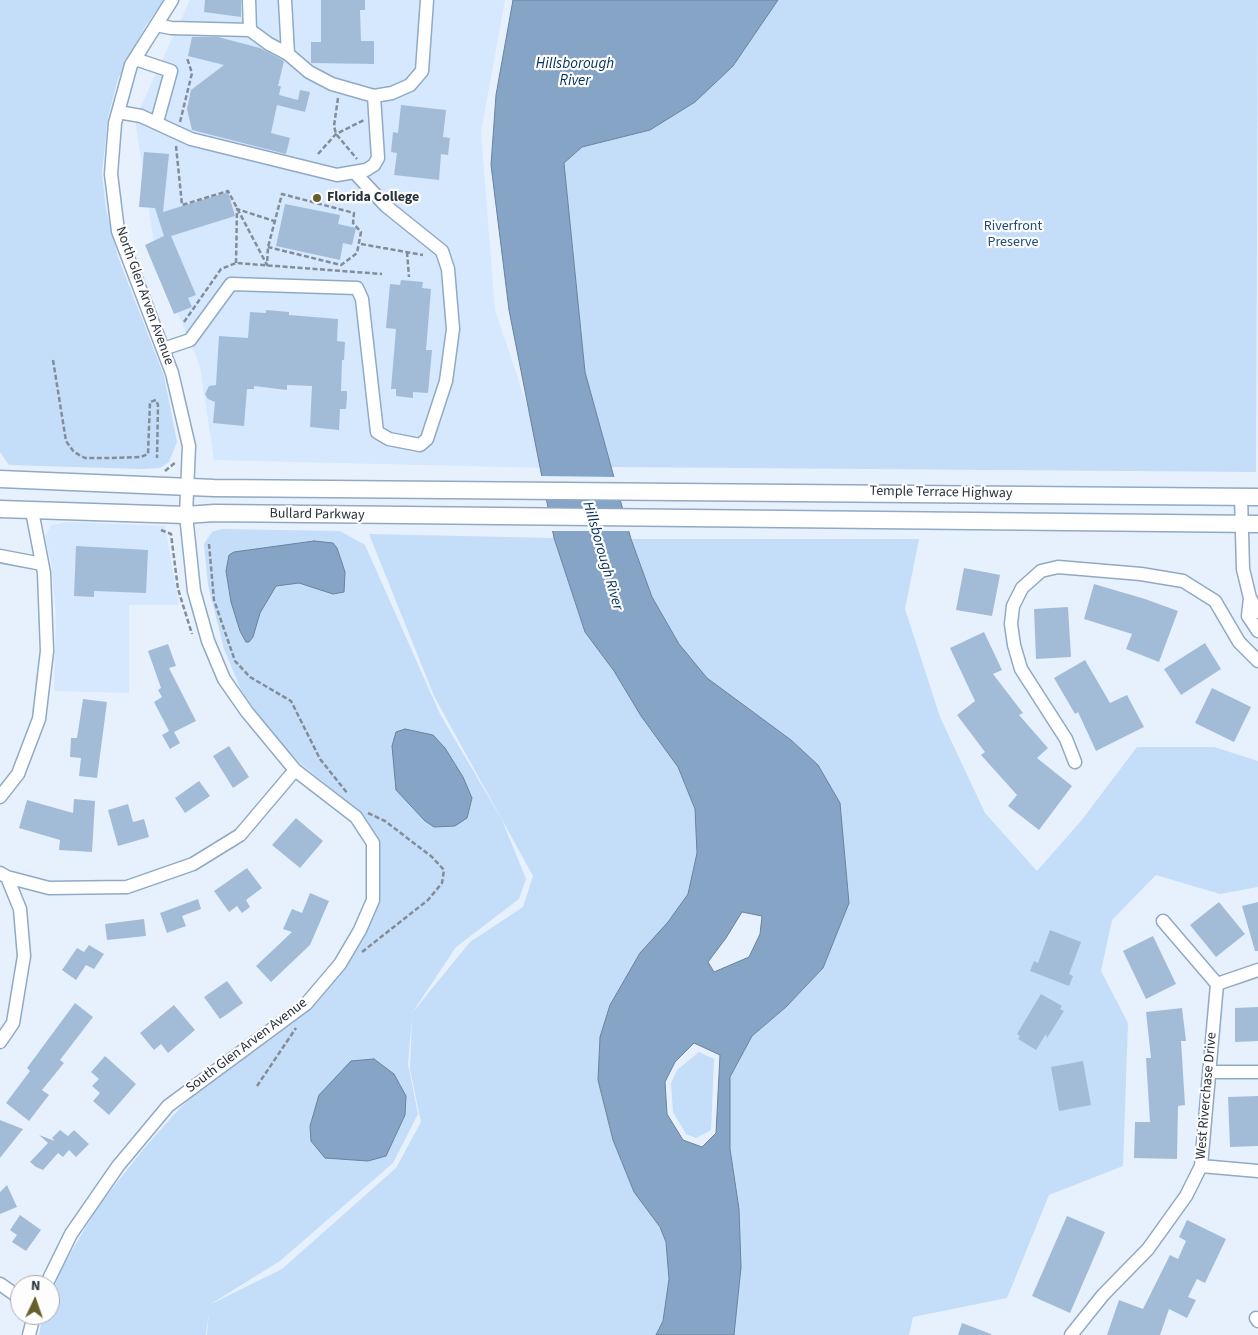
<!DOCTYPE html>
<style>
body{margin:0}
#map{position:relative;width:1258px;height:1335px;overflow:hidden;background:#e7f1fd;font-family:"Source Sans 3",sans-serif}
canvas{display:block}
.north{position:absolute;left:10px;top:1275px;width:50px;height:50px;box-sizing:border-box;background:#fdfdfd;border:1px solid #a8acb0;border-radius:50%;rotate:3deg;font-size:14px;font-weight:700;line-height:20px;text-align:center;color:#28323d}
.north::after{content:'';display:block;margin:auto;width:18px;height:22px;background:#665f2c;clip-path:polygon(50% 0,100% 100%,50% 72%,0 100%)}
</style>
<div id="map">
<canvas width="1258" height="1335"></canvas>
<div class="north">N</div>
</div>
<script>
const ctx = document.querySelector('canvas').getContext('2d');
ctx.lineJoin = 'round';
function fillPath(path, color) { ctx.fillStyle = color; ctx.fill(path, 'evenodd'); }
const poly = rows => new Path2D(rows.map(r => 'M' + r).join(''));
function trace(path, color, width, dash) { ctx.strokeStyle = color; ctx.lineWidth = width; ctx.lineCap = dash ? 'butt' : 'round'; ctx.setLineDash(dash || []); ctx.stroke(path); }
function drawText(font, color, halo, rows, align = 'center') {
  ctx.font = font + ' "Source Sans 3",sans-serif'; ctx.lineWidth = 4.5; ctx.setLineDash([]); ctx.textBaseline = 'middle'; ctx.strokeStyle = halo; ctx.fillStyle = color; for (const [text, x, y, turn = 0] of rows) {
    ctx.save(); ctx.translate(x, y); ctx.rotate((+turn || 0) * Math.PI / 180); ctx.textAlign = isNaN(turn) ? turn : align; if (halo) ctx.strokeText(text, 0, 0); ctx.fillText(text, 0, 0); ctx.restore();
  }
}
fillPath(poly([
 [190,0,505,0,481,132,495,310,548,468,214,460,200,366,157,264,135,119],
 [68,522,165,526,179,605,129,605,129,693,54,691,56,613,51,562,45,537,51,525]
]), '#d5e8fe');
fillPath(poly([
 [0,0,164,0,146,25,118,79,108,117,102,173,106,209,118,257,164,376,177,442,169,462,160,468,141,469,9,465,0,452],
 [778,0,1258,0,1256,472,611,467,585,372,564,162,582,147,650,130,733,66],
 [222,529,340,531,365,545,440,714,502,820,526,879,519,899,456,947,412,1013,470,942,523,907,533,876,434,696,369,534,554,538,585,632,614,671,641,716,678,767,695,809,697,853,688,894,610,1005,600,1037,598,1080,613,1140,634,1192,660,1227,666,1242,669,1279,663,1321,656,1335,207,1335,209,1313,206,1335,39,1335,43,1315,50,1315,50,1296,65,1262,99,1205,146,1146,180,1108,217,1075,318,1001,357,950,374,912,380,869,377,838,360,811,301,764,273,737,241,690,224,649,208,585,204,544,212,532],
 [412,1018,410,1070,421,1122,396,1168,282,1269,209,1305,280,1261,393,1163,418,1114,408,1064],
 [631,539,919,539,905,609,940,717,985,813,1037,871,1081,821,1137,747,1214,747,1258,761,1258,887,1220,894,1156,875,1112,920,1101,971,1128,1023,1123,1166,1049,1195,1007,1298,913,1317,909,1335,734,1335,741,1267,739,1209,730,1149,730,1077,752,1036,786,1007,823,968,849,903,840,803,818,765,791,740,707,679,679,644,652,597],
 [699,1052,714,1059,711,1130,696,1138,686,1134,673,1112,671,1083,677,1070]
]), '#c4ddf8');
const water = poly([
 [513,0,778,0,733,66,695,102,650,130,582,147,564,163,585,372,631,539,652,597,679,644,707,678,791,740,818,765,840,803,849,903,823,968,786,1007,752,1036,730,1077,730,1149,739,1209,741,1267,734,1335,656,1335,663,1321,669,1279,666,1242,660,1227,634,1192,613,1140,598,1080,600,1037,610,1005,640,953,668,922,688,894,697,853,695,809,678,767,641,716,614,671,585,632,554,538,509,310,491,165,496,95,513,0],
 [742,912,762,916,760,934,749,957,714,972,708,962,726,938,742,912],
 [694,1043,720,1055,716,1133,702,1147,683,1140,667,1114,665,1082,675,1062,694,1043],
 [314,541,333,543,337,548,345,572,344,592,333,594,299,583,276,586,260,613,253,637,249,642,246,642,240,631,231,602,226,571,229,555,234,552,314,541],
 [405,729,433,735,445,748,463,777,472,798,467,818,455,826,434,827,425,821,396,790,392,746,396,732,405,729],
 [374,1059,394,1074,406,1096,405,1115,386,1156,368,1161,325,1158,311,1141,310,1126,319,1095,351,1061,374,1059]
]);
fillPath(water, '#86a4c6');
trace(water, '#6a829d', 1);
fillPath(poly([
 [539,476,617,477,623,500,544,499],
 [546,508,626,509,632,531,550,531]
]), '#e7f1fd');
fillPath(poly([
 [205,0,241,0,241,17,204,12],
 [321,0,365,0,365,10,360,10,361,41,374,41,374,64,311,63,311,42,321,42],
 [192,37,218,37,260,48,284,61,278,86,281,86,279,95,298,100,300,90,310,92,305,112,277,105,271,133,290,138,286,154,192,130,187,109,191,90,224,65,188,56],
 [401,105,446,110,443,137,450,138,448,155,441,154,439,180,394,175,397,153,391,152,393,132,398,133],
 [144,152,169,154,163,212,228,192,235,216,171,236,196,295,188,298,192,307,174,314,145,245,164,236,155,208,139,207],
 [285,204,340,215,338,224,356,228,352,245,343,243,340,260,276,246],
 [401,280,423,282,422,288,431,289,426,350,432,350,428,393,413,392,413,398,396,396,396,389,391,389,396,329,386,328,390,284,400,285],
 [266,310,289,312,289,315,338,319,337,341,345,342,344,360,342,360,341,391,347,391,347,397,346,409,340,409,339,430,310,427,312,386,287,385,287,390,254,386,254,389,247,389,244,426,213,423,215,402,208,399,205,394,209,386,216,385,219,336,248,338,250,312,266,313],
 [76,546,148,550,146,593,94,591,94,597,74,596],
 [964,568,1000,575,992,616,956,610],
 [1094,584,1145,599,1178,611,1159,662,1126,649,1132,634,1084,619],
 [1068,607,1071,657,1036,659,1034,609],
 [984,632,1002,670,993,674,1023,713,1019,715,1048,748,1037,758,1072,786,1039,830,1008,806,1017,795,981,755,985,752,957,715,975,701,950,648],
 [1205,643,1221,669,1181,695,1164,669],
 [168,644,176,666,169,668,196,721,174,732,180,743,170,749,162,735,169,731,154,702,162,697,158,690,161,688,148,651],
 [1085,660,1110,703,1127,695,1144,727,1096,751,1078,712,1075,714,1054,678],
 [1212,688,1251,707,1234,742,1195,723],
 [83,699,107,702,97,778,79,776,81,758,70,757,71,738,77,738],
 [229,746,249,777,233,788,213,756],
 [199,781,210,796,185,813,175,798],
 [74,799,95,801,92,852,59,850,60,840,19,828,27,800,73,813],
 [128,804,133,822,144,819,149,837,118,846,108,810],
 [296,818,323,841,300,868,272,845],
 [247,868,262,888,246,900,250,907,242,913,237,906,229,912,214,891],
 [310,893,329,901,310,945,271,982,256,966,292,932,283,929,292,909,302,913],
 [198,899,201,909,182,916,186,926,167,933,160,913],
 [1219,902,1245,934,1216,957,1190,925],
 [1258,902,1258,951,1255,951,1242,906],
 [144,919,146,936,107,940,105,924],
 [1050,930,1081,942,1069,974,1073,976,1069,986,1030,971,1034,961,1038,963],
 [1153,936,1176,984,1146,999,1123,951],
 [89,945,104,954,94,969,86,965,76,980,62,970,77,948,84,952],
 [227,981,243,1003,220,1019,204,997],
 [1041,994,1062,1006,1060,1009,1064,1011,1047,1038,1046,1034,1036,1050,1018,1039,1020,1036,1017,1034],
 [75,1003,93,1017,60,1060,64,1063,42,1090,49,1095,29,1121,6,1103,30,1071,27,1068],
 [174,1005,195,1030,168,1053,161,1044,154,1050,140,1033],
 [1258,1007,1258,1041,1235,1042,1235,1008],
 [1182,1008,1186,1041,1181,1041,1185,1105,1178,1106,1177,1159,1134,1158,1135,1122,1150,1122,1146,1058,1151,1058,1146,1012],
 [105,1056,136,1084,109,1115,93,1101,100,1093,92,1086,99,1079,91,1072],
 [1083,1061,1091,1105,1059,1111,1051,1067],
 [1258,1096,1258,1146,1230,1147,1228,1097],
 [0,1120,23,1129,0,1158],
 [60,1130,68,1136,74,1130,89,1144,76,1157,69,1150,63,1157,58,1153,43,1170,36,1167,30,1162,48,1143,39,1135,55,1141,52,1138],
 [7,1185,17,1207,0,1214,0,1192],
 [20,1215,41,1230,26,1251,12,1242,17,1235,10,1230],
 [1067,1216,1105,1232,1070,1313,1032,1296],
 [1187,1220,1226,1239,1205,1283,1197,1279,1188,1297,1196,1300,1187,1318,1169,1309,1160,1335,1107,1335,1119,1300,1143,1309,1170,1255,1178,1259,1186,1241,1179,1237],
 [962,1323,991,1334,991,1335,958,1335]
]), '#a2bcd8');
const minor = poly([
 [249,0,250,30],
 [285,0,288,54],
 [156,25,171,28,250,30,269,44,288,54,309,72,332,84,374,96,392,93,410,85,422,71,427,0],
 [135,59,171,71,157,122],
 [118,112,141,116,191,139,337,175,366,170,374,165,378,158,374,96],
 [163,349,190,340,231,284,357,288,362,299,377,432,389,439,420,445,427,439,446,381,453,329,448,269,442,251,386,206,355,173],
 [1241,496,1243,569,1250,598,1258,612],
 [0,556,42,564],
 [1250,598,1248,616,1258,631],
 [1075,762,1066,739,1021,669,1014,645,1011,624,1013,606,1022,588,1041,571,1058,567,1141,574,1183,581,1215,601,1239,642,1258,661],
 [0,797,18,774,39,719,47,651,44,573,32,511],
 [0,873,7,877,49,888,127,887,193,864,240,835,295,770],
 [1217,984,1258,970],
 [0,1042,13,1023,24,956,20,909,7,877],
 [1210,1072,1258,1072],
 [1201,1166,1258,1171],
 [0,1284,20,1298],
 [46,1285,71,1234,118,1166,168,1106,306,1004,340,964,360,930,373,900,373,843,356,817,295,770,247,712,224,679,208,641,194,591,186,515,189,446,172,373,118,231,111,174,115,123,131,65,172,0],
 [1256,1318,1258,1321],
 [29,1335,34,1315],
 [1071,1335,1103,1295,1148,1249,1186,1196,1201,1166,1217,984,1163,921]
]);
const major = poly([
 [0,479,214,488,1258,497],
 [0,509,186,515,214,513,1258,524]
]);
trace(minor, '#90a9c5', 15);
trace(major, '#90a9c5', 19);
trace(poly([
 [338,98,334,126,336,134,357,159],
 [180,122,192,73,187,58],
 [176,146,182,205,228,191,267,265,268,247,282,194,354,213,353,223,361,232,357,253,341,265,268,247],
 [318,154,336,134,364,120],
 [361,244,423,255],
 [407,252,409,277],
 [236,263,237,209,274,221],
 [184,322,221,269,236,263,382,274],
 [53,360,66,441,74,452,85,458,111,458,141,457,148,454,150,402,156,400,158,405,157,458],
 [165,471,176,462],
 [161,530,171,534,178,589,192,634],
 [209,544,214,600,235,661,250,677,291,701,320,759,348,794],
 [362,952,428,900,442,883,444,870,432,857,385,821,368,813],
 [257,1086,296,1028]
]), '#838d99', 2.5, [5, 2.5]);
trace(minor, '#fff', 12);
trace(major, '#fff', 16);
for (const [x, y, r, color] of [
 [317,198,5,"#665f2c"]
]) { const dot = new Path2D(); dot.arc(x, y, r, 0, 2 * Math.PI); ctx.fillStyle = color; ctx.fill(dot); trace(dot, '#fdfdfd', 2); }
drawText('bold 14px', '#28323d', '#fdfdfd', [
 ["Florida College",327,198]
], 'left');
drawText('14px', '#1f4b78', '#fdfdfd', [
 ["Riverfront",1013,227],
 ["Preserve",1013,243]
]);
drawText('14px', '#28323d', '#fdfdfd', [
 ["North Glen Arven Avenue",144,296,70],
 ["Temple Terrace Highway",941,493,1],
 ["Bullard Parkway",317,515,1],
 ["South Glen Arven Avenue",247,1046,-37],
 ["West Riverchase Drive",1207,1096,-85]
]);
drawText('italic 15px', '#002f59', '#fdfdfd', [
 ["Hillsborough",575,65],
 ["River",575,82],
 ["Hillsborough River",602,556,74]
]);
</script>
